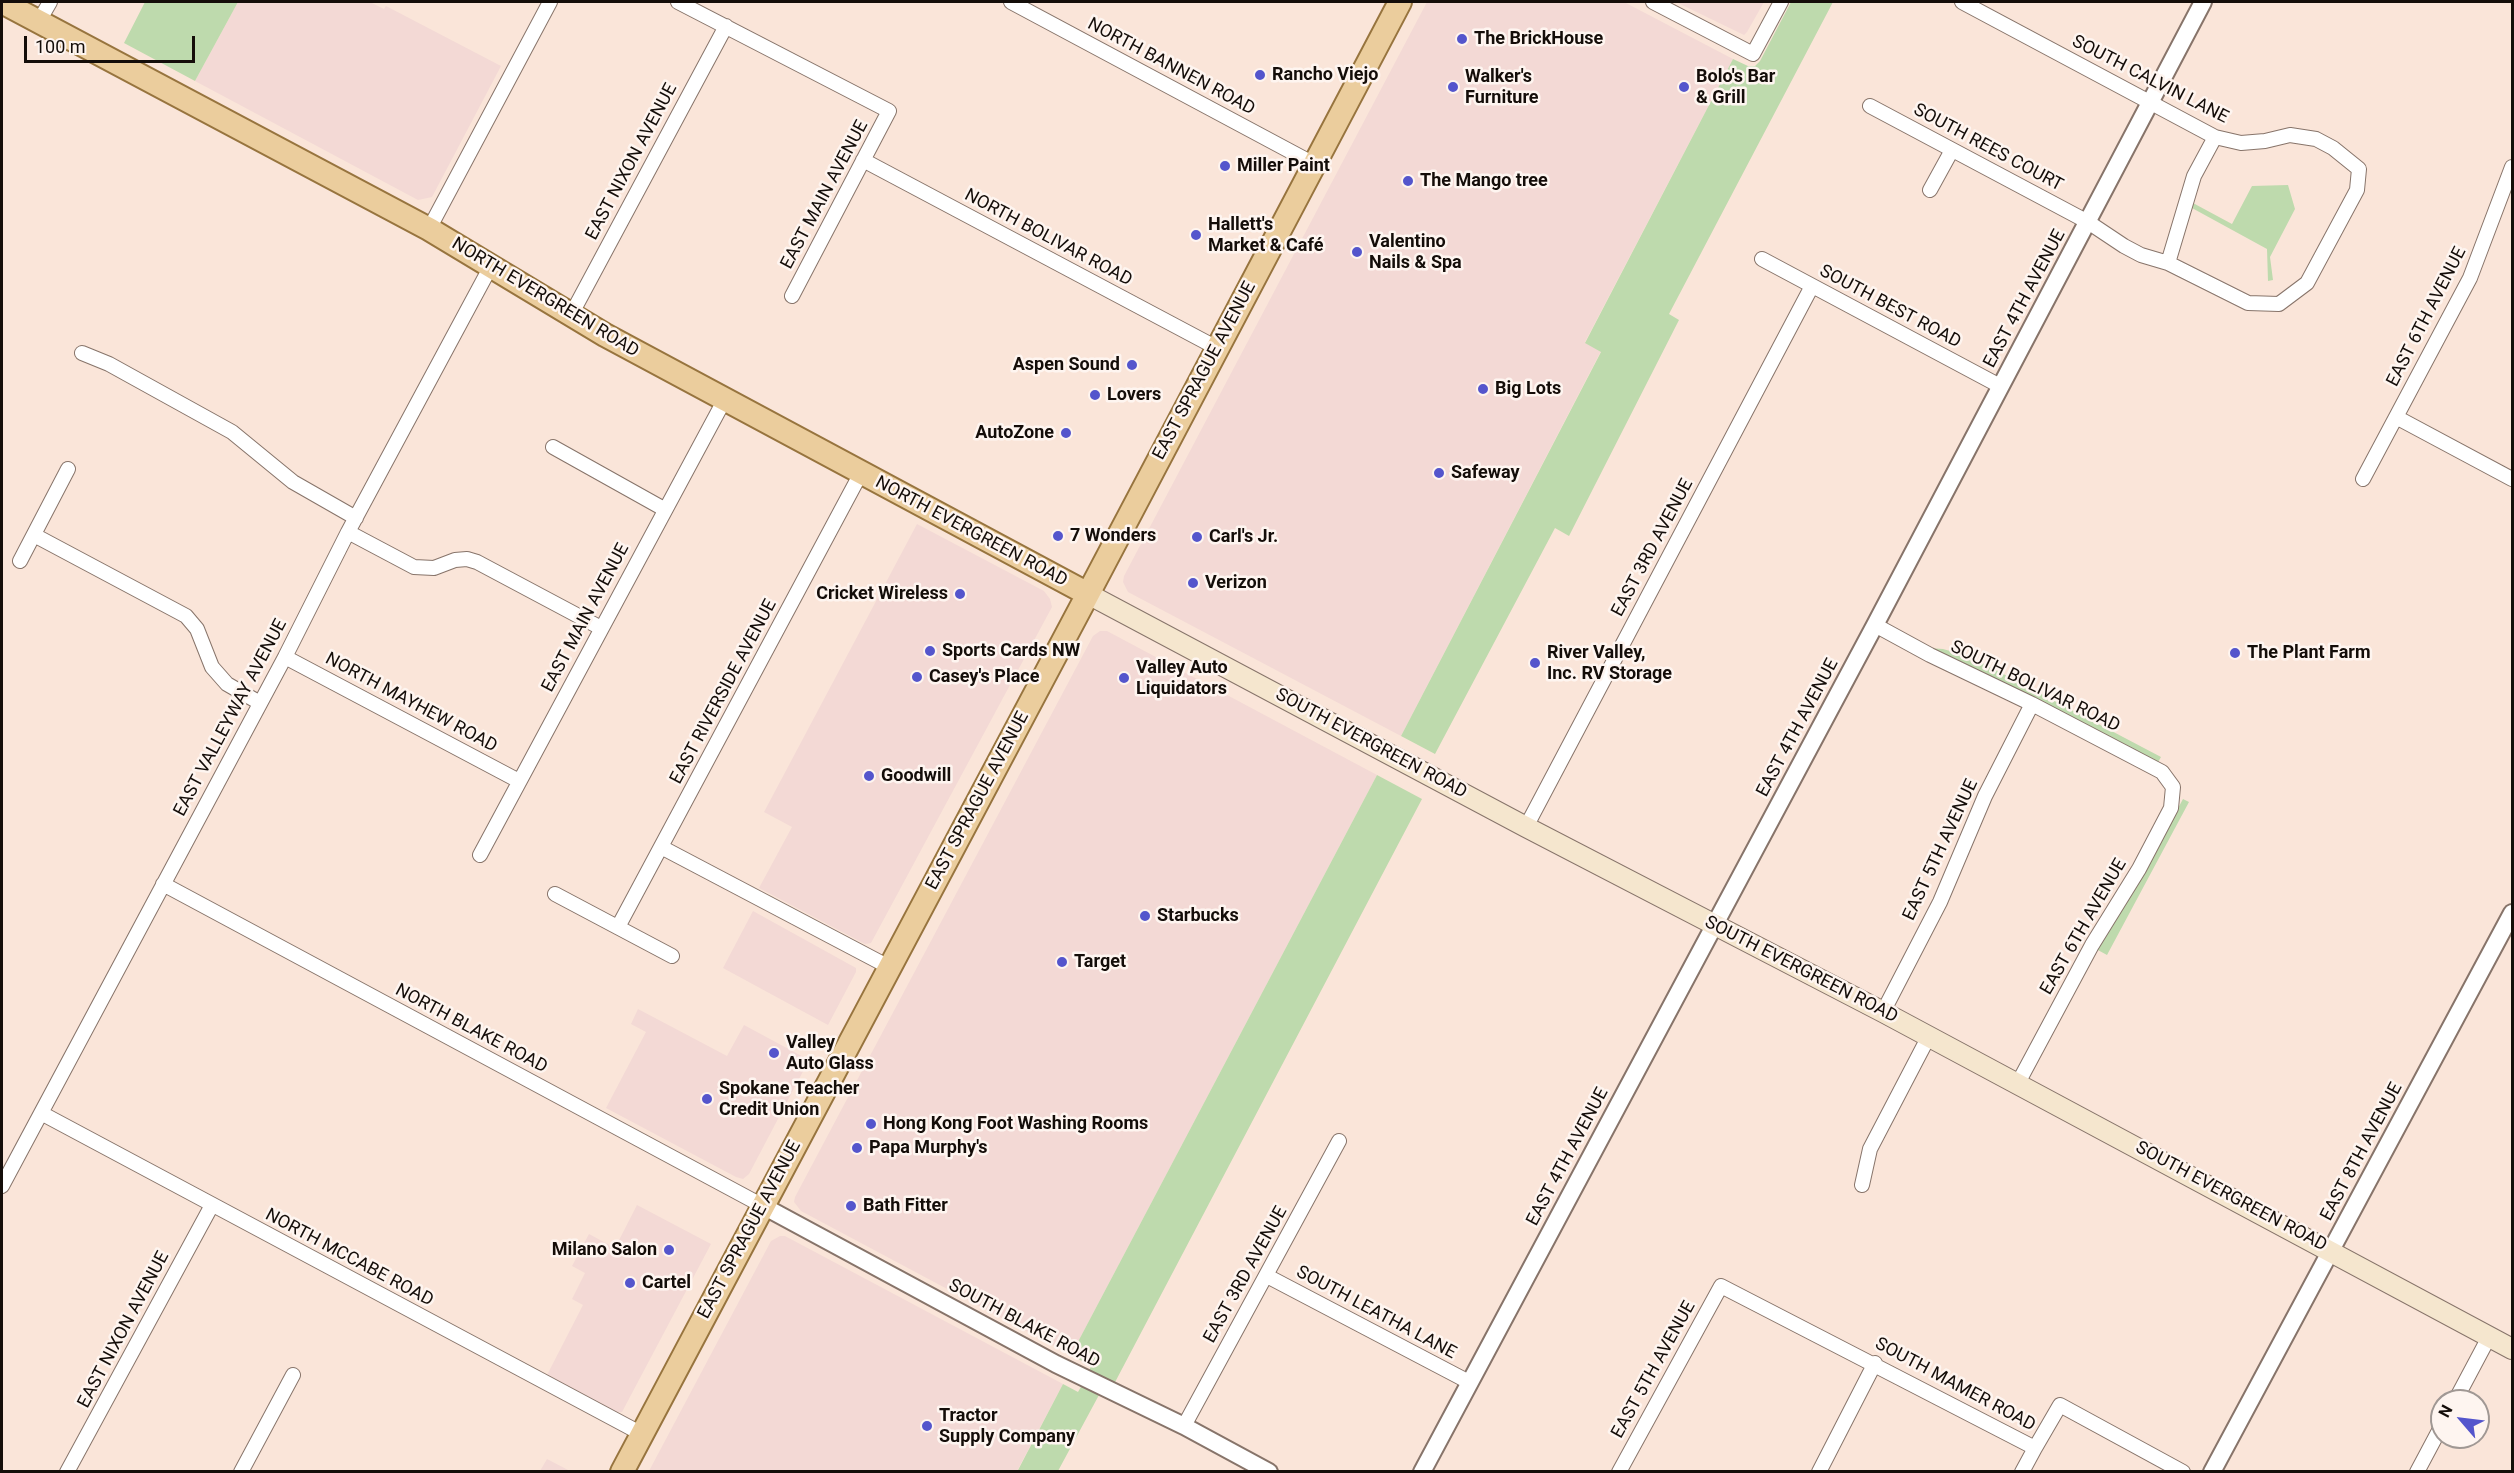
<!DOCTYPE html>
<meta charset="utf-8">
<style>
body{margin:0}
#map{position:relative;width:2514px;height:1473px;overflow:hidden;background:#fae5d9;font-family:Roboto,sans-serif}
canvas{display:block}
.frame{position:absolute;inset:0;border:3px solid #140d09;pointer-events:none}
.north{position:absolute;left:2430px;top:1389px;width:60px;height:60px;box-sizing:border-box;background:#fef5f0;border:2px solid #a09894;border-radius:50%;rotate:298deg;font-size:16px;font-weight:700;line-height:24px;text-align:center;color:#140d09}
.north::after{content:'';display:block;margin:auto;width:21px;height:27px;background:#5455cc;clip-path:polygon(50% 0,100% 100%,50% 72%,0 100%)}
.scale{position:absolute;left:24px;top:36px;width:171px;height:27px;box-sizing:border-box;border:3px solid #140d09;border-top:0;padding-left:8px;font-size:18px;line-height:21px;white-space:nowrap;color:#140d09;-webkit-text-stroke:4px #fef5f0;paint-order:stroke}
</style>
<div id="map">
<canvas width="2514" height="1473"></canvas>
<div class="frame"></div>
<div class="north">N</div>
<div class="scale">100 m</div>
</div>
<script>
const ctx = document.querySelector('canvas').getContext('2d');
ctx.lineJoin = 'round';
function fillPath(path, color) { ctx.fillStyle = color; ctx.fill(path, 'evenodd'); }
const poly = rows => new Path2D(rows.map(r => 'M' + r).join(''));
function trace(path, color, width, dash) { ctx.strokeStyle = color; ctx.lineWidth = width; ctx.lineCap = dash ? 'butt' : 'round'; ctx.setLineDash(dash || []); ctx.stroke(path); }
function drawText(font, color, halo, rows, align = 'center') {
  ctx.font = font + ' Roboto,sans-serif'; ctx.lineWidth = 5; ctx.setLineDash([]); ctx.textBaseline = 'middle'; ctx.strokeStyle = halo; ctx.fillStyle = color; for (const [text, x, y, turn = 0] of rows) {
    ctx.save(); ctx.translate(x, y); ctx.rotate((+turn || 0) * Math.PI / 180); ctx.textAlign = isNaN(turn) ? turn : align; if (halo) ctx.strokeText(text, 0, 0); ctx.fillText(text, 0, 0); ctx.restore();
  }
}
fillPath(poly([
 [238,2,370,2,384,9,386,6,501,66,432,197,418,200,195,81],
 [1427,2,1624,2,1733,59,1585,342,1601,351,1401,736,1128,592,1123,582,1124,576],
 [1676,2,1764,2,1747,32,1744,35],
 [917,524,1044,591,1050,599,1052,607,871,943,865,944,759,888,792,827,764,812],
 [1100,631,1107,631,1377,775,1071,1355,801,1211,794,1202,795,1197,1093,636],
 [753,911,856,968,856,972,828,1025,723,968],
 [638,1009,727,1056,744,1025,809,1060,749,1174,743,1179,736,1177,606,1108,646,1032,631,1024],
 [637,1205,711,1244,622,1412,616,1412,546,1377,583,1305,572,1299,585,1273,572,1266,589,1234,615,1248],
 [780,1236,785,1236,1063,1384,1017,1471,649,1471,771,1241],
 [547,1459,570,1471,540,1471]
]), '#f3d9d5');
fillPath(poly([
 [145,2,238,2,195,81,124,43],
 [1791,2,1833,2,1669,314,1679,320,1569,536,1555,528,1435,754,1401,736,1601,352,1585,343,1733,59,1748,66,1755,66,1760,61],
 [2288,185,2295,209,2270,257,2273,280,2268,281,2267,249,2192,208,2193,203,2232,224,2252,186],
 [1928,648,1943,649,1971,657,2161,757,2157,764],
 [1377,775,1422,799,1113,1386,1088,1373,1091,1366,1071,1355],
 [2183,799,2189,802,2107,955,2096,949,2149,862],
 [1063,1384,1078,1392,1082,1385,1099,1395,1058,1471,1017,1472]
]), '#bedaad');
const minor = poly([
 [678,2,889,111,792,296],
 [1011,2,1314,164],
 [1653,2,1753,54,1781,2],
 [39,21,50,2],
 [1870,106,2088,222,2124,246,2141,255,2168,263,2248,303,2279,304,2307,283,2357,190,2359,169,2333,148,2316,139,2290,135,2265,141,2241,143,2215,137,1962,2],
 [863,160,1217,348],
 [1930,190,1952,150],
 [429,229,550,2],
 [1762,259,2000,386],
 [2168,263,2194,176,2215,137],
 [571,315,726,26],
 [82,353,109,364,232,432,293,482,356,518],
 [2396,417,2512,479],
 [553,447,664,509],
 [2363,479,2470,278,2512,167],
 [348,532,414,567,434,568,455,560,467,559,477,562,601,628],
 [34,535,186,616,197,629,212,667,227,684,260,703],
 [20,561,68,469],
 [1875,625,1930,655,2032,704,2162,772,2173,787,2171,808,2139,869,2092,945,2018,1083],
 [285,657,519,781],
 [1526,827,1812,286],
 [661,847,889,967],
 [480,855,725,399],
 [163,884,763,1206],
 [555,894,672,956],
 [618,927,861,473],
 [1883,1012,1940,902,1985,796,2032,704],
 [41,1113,642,1434],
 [1862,1185,1870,1149,1929,1036],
 [2,1186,285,657,348,532,491,266],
 [1267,1276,1469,1382],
 [2455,1401,2489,1337],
 [1184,1426,1339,1141],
 [67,1472,212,1205],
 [241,1472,293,1375],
 [1619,1472,1721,1286,2035,1448,2060,1405,2183,1472],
 [1819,1472,1875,1363],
 [2022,1472,2035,1448],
 [2417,1472,2442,1425]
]);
const tertiary = poly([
 [763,1206,1056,1364,1184,1426,1269,1472],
 [1422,1472,1875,625,2203,2],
 [2212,1472,2512,913]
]);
const secondary = poly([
 [1088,594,1526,827,1883,1012,2512,1349]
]);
const primary = poly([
 [2,2,429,229,605,335,1088,594],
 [622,1472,1088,594,1400,2]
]);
trace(minor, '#87746a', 16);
trace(tertiary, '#87746a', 20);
trace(secondary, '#87746a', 22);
trace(primary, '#97743e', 26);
trace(minor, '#fff', 14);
trace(tertiary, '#fff', 16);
trace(secondary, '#f5e6ce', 20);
trace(primary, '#ebcd9d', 22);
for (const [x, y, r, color] of [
 [1462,39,6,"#5455cc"],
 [1260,75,6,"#5455cc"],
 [1453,87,6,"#5455cc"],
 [1684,87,6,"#5455cc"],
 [1225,166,6,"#5455cc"],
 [1408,181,6,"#5455cc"],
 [1196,235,6,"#5455cc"],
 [1357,252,6,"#5455cc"],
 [1132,365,6,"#5455cc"],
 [1483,389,6,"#5455cc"],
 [1095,395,6,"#5455cc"],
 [1066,433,6,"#5455cc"],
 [1439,473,6,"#5455cc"],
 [1058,536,6,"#5455cc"],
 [1197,537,6,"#5455cc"],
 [1193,583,6,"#5455cc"],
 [960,594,6,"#5455cc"],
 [930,651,6,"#5455cc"],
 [2235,653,6,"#5455cc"],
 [1535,663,6,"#5455cc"],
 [917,677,6,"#5455cc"],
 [1124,678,6,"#5455cc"],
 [869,776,6,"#5455cc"],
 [1145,916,6,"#5455cc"],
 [1062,962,6,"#5455cc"],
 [774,1053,6,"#5455cc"],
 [707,1099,6,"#5455cc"],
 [871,1124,6,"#5455cc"],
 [857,1148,6,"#5455cc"],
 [851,1206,6,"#5455cc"],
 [669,1250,6,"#5455cc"],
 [630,1283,6,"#5455cc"],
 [927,1426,6,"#5455cc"]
]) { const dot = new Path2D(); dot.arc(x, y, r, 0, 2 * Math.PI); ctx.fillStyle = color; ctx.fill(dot); trace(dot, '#fef5f0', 2); }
drawText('bold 18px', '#140d09', '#fef5f0', [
 ["The BrickHouse",1474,39],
 ["Rancho Viejo",1272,75],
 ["Walker's",1465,77],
 ["Furniture",1465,98],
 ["Bolo's Bar",1696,77],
 ["& Grill",1696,98],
 ["Miller Paint",1237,166],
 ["The Mango tree",1420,181],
 ["Hallett's",1208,225],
 ["Market & Café",1208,246],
 ["Valentino",1369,242],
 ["Nails & Spa",1369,263],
 ["Aspen Sound",1120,365,"right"],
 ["Big Lots",1495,389],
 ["Lovers",1107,395],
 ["AutoZone",1054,433,"right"],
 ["Safeway",1451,473],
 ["7 Wonders",1070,536],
 ["Carl's Jr.",1209,537],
 ["Verizon",1205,583],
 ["Cricket Wireless",948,594,"right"],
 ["Sports Cards NW",942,651],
 ["River Valley,",1547,653],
 ["Inc. RV Storage",1547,674],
 ["The Plant Farm",2247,653],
 ["Valley Auto",1136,668],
 ["Liquidators",1136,689],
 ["Casey's Place",929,677],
 ["Goodwill",881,776],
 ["Starbucks",1157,916],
 ["Target",1074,962],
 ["Valley",786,1043],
 ["Auto Glass",786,1064],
 ["Spokane Teacher",719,1089],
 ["Credit Union",719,1110],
 ["Hong Kong Foot Washing Rooms",883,1124],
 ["Papa Murphy's",869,1148],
 ["Bath Fitter",863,1206],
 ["Milano Salon",657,1250,"right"],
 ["Cartel",642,1283],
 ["Tractor",939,1416],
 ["Supply Company",939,1437]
], 'left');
drawText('18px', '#140d09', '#fef5f0', [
 ["NORTH BANNEN ROAD",1171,67,28],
 ["SOUTH CALVIN LANE",2150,80,27],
 ["SOUTH REES COURT",1988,148,28],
 ["EAST NIXON AVENUE",632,162,-62],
 ["EAST MAIN AVENUE",825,195,-62],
 ["NORTH BOLIVAR ROAD",1048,238,28],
 ["NORTH EVERGREEN ROAD",545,298,31],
 ["EAST 4TH AVENUE",2025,299,-62],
 ["SOUTH BEST ROAD",1890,307,28],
 ["EAST 6TH AVENUE",2427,317,-63],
 ["EAST SPRAGUE AVENUE",1205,371,-62],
 ["NORTH EVERGREEN ROAD",971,532,28],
 ["EAST 3RD AVENUE",1653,548,-62],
 ["EAST MAIN AVENUE",586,618,-62],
 ["SOUTH BOLIVAR ROAD",2035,687,26],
 ["EAST RIVERSIDE AVENUE",724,692,-62],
 ["NORTH MAYHEW ROAD",411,703,28],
 ["EAST VALLEYWAY AVENUE",231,718,-62],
 ["EAST 4TH AVENUE",1798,728,-62],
 ["SOUTH EVERGREEN ROAD",1371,744,28],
 ["EAST SPRAGUE AVENUE",978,801,-62],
 ["EAST 5TH AVENUE",1941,850,-65],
 ["EAST 6TH AVENUE",2084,927,-60],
 ["SOUTH EVERGREEN ROAD",1801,970,27],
 ["NORTH BLAKE ROAD",471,1029,28],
 ["EAST 8TH AVENUE",2362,1152,-62],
 ["EAST 4TH AVENUE",1568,1157,-62],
 ["SOUTH EVERGREEN ROAD",2231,1197,28],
 ["EAST SPRAGUE AVENUE",750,1230,-62],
 ["NORTH MCCABE ROAD",349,1258,28],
 ["EAST 3RD AVENUE",1246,1275,-61],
 ["SOUTH LEATHA LANE",1376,1313,28],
 ["SOUTH BLAKE ROAD",1024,1324,28],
 ["EAST NIXON AVENUE",124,1330,-62],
 ["EAST 5TH AVENUE",1654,1370,-61],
 ["SOUTH MAMER ROAD",1955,1385,28]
]);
</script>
